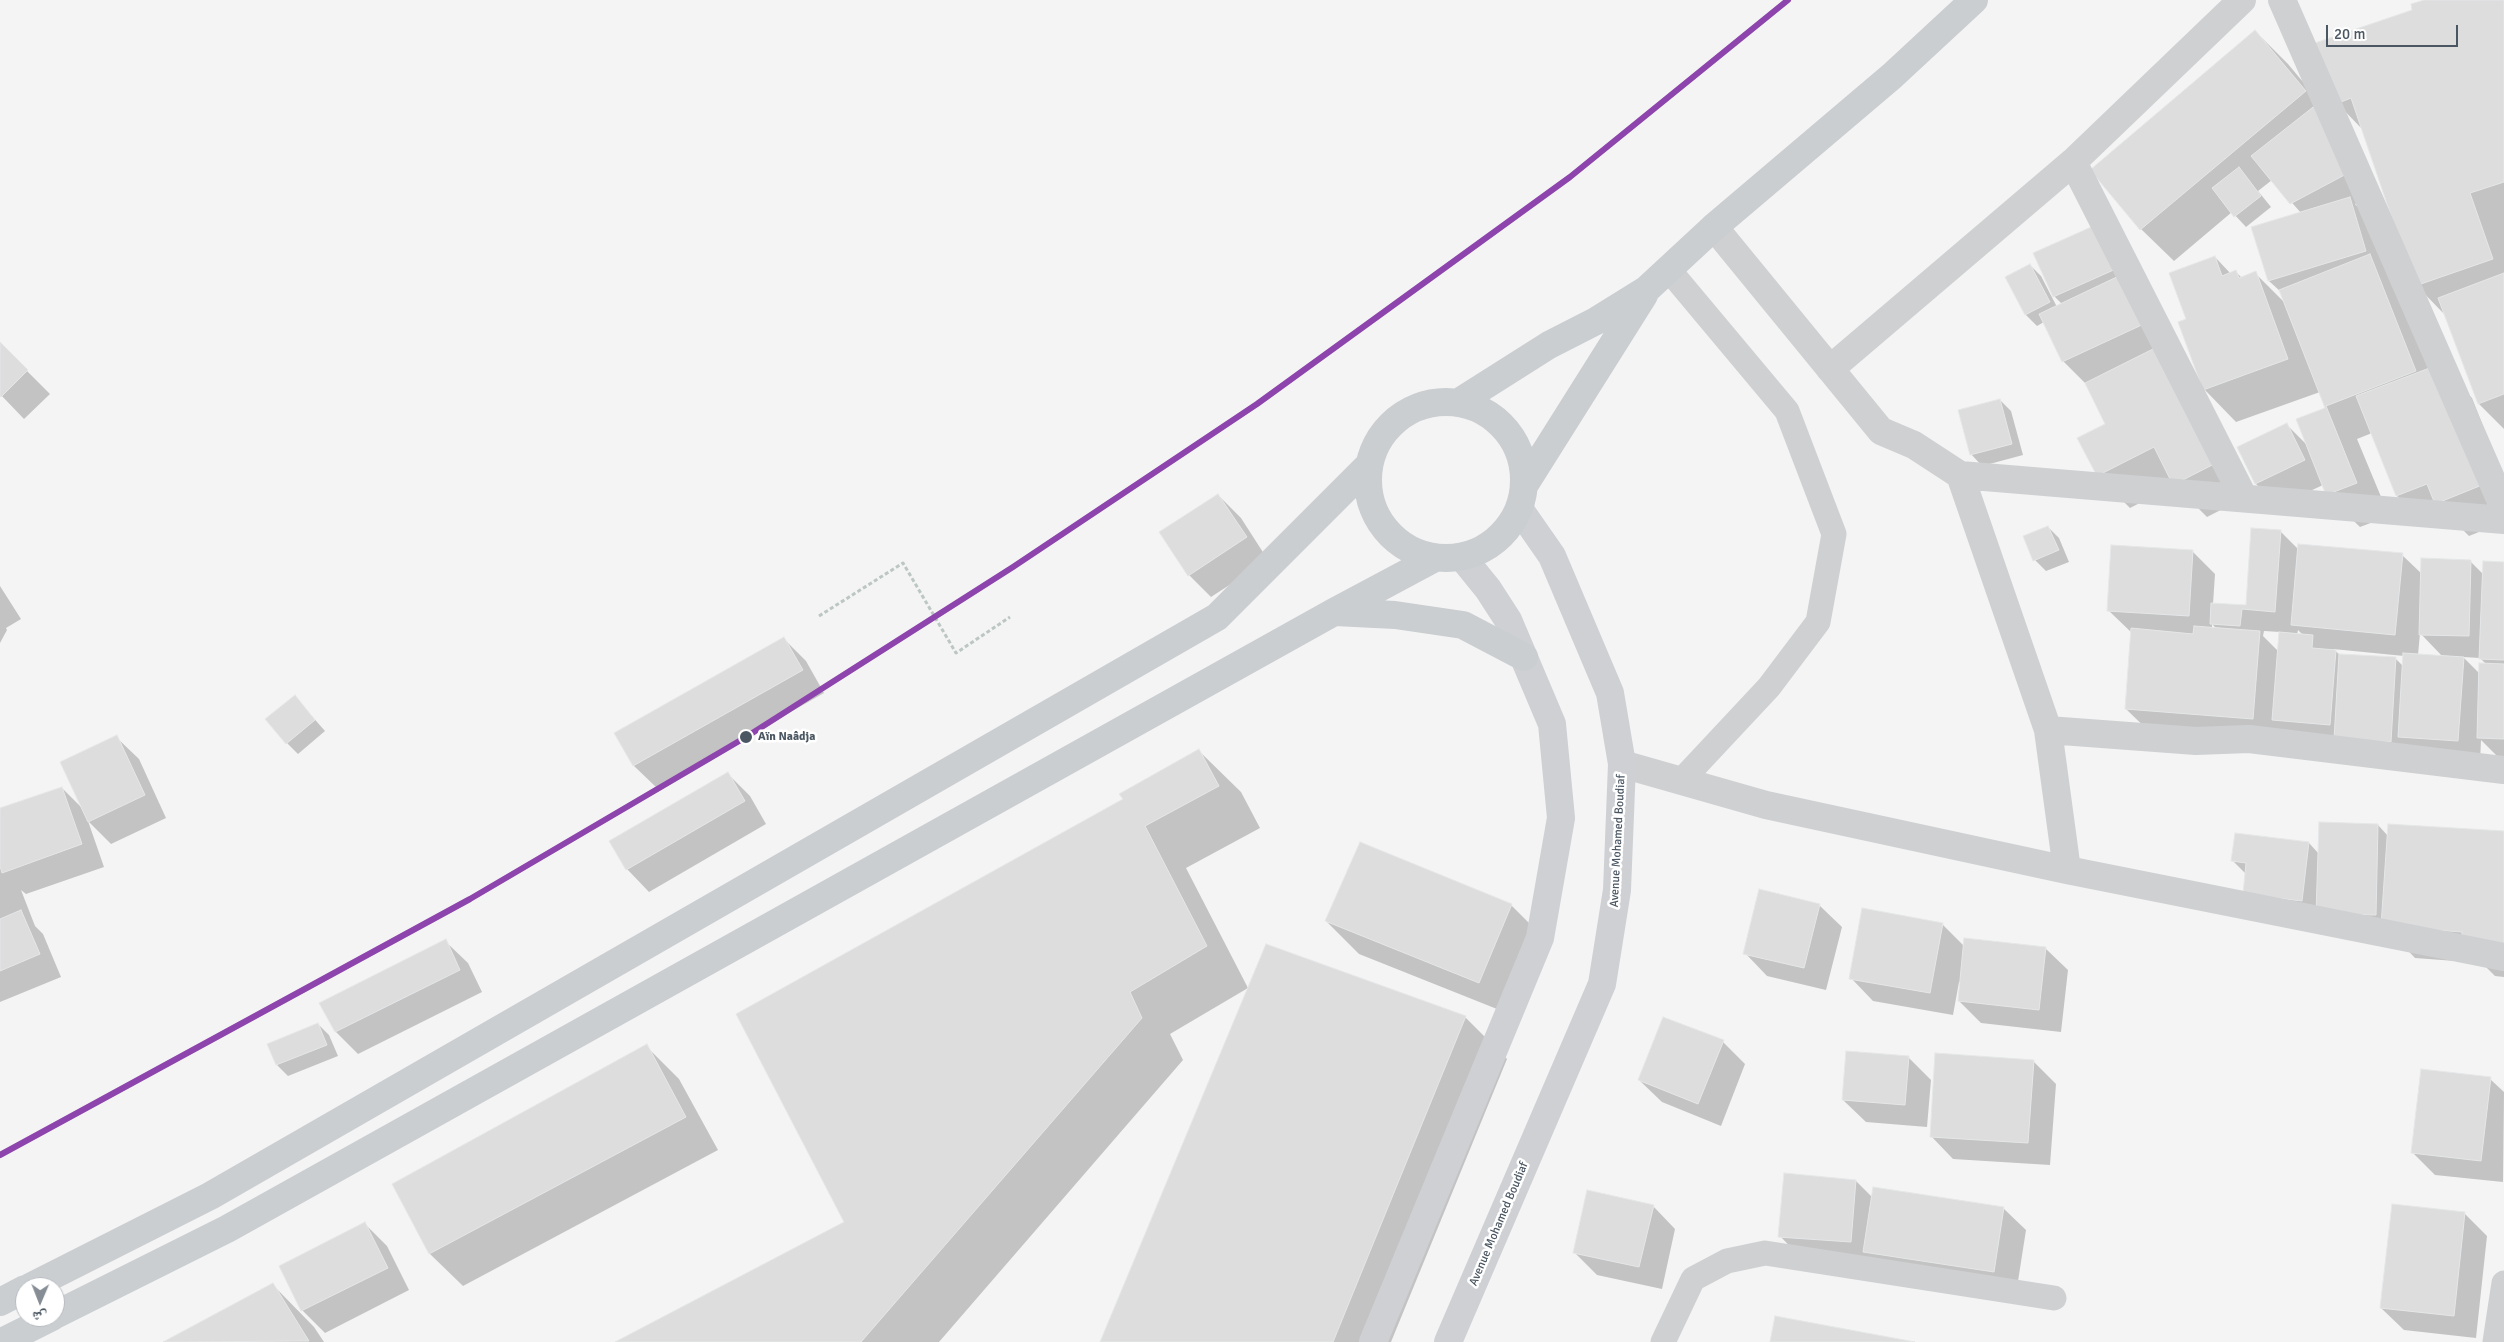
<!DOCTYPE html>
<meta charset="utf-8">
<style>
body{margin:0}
#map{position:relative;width:2504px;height:1342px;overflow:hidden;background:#f4f4f4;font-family:Signika,"Noto Naskh Arabic",sans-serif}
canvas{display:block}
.north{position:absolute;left:15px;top:1277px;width:50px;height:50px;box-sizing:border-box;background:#fff;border:1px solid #b7bbc0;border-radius:50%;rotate:181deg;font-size:14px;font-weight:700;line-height:20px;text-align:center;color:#4a5661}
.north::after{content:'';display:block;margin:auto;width:18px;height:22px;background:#868d94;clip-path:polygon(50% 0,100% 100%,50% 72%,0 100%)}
.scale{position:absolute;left:2326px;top:25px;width:132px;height:22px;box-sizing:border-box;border:2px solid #4a5661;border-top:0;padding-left:6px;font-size:15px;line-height:18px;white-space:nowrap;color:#4a5661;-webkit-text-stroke:4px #fff;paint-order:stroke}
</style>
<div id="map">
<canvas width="2504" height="1342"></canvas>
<div class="north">ش</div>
<div class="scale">20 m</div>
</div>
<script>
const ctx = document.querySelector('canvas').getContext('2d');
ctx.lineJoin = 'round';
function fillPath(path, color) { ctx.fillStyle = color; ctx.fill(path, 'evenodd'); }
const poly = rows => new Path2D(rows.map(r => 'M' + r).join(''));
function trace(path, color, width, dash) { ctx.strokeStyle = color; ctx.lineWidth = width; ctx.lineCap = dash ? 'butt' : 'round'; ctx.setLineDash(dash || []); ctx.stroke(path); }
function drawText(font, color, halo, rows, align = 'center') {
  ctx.font = font + ' Signika,sans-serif'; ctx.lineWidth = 5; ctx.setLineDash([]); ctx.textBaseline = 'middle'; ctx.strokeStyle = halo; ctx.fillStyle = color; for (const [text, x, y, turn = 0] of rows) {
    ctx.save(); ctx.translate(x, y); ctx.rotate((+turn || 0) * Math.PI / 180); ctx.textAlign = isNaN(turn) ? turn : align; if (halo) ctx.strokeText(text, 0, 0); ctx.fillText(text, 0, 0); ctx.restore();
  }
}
fillPath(poly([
 [2427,0,2504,0,2504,429,2479,404,2446,316,2416,285,2363,130,2337,103,2414,10],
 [2255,31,2288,64,2338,124,2374,194,2355,204,2372,221,2440,365,2472,398,2504,479,2504,522,2469,536,2453,520,2430,528,2397,496,2372,433,2357,439,2389,516,2360,527,2327,495,2323,485,2278,506,2256,484,2239,448,2287,425,2308,446,2298,420,2327,409,2320,392,2236,422,2204,389,2188,320,2215,257,2231,274,2236,272,2242,278,2255,273,2284,302,2281,292,2269,281,2301,213,2272,180,2258,191,2271,207,2246,227,2232,212,2174,261,2141,229],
 [2097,225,2252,494,2207,517,2175,485,2130,508,2098,476,2107,424,2085,383,2063,361,2044,322,2037,326,2026,315,2006,278,2030,265,2041,276,2057,307,2062,304,2055,297,2035,253],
 [0,344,50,394,24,419,0,394],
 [2000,400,2011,411,2023,455,1982,466,1971,454],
 [1218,495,1241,518,1268,560,1211,597,1189,575],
 [2048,527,2059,538,2069,562,2046,571,2035,560],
 [2280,531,2299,550,2402,555,2422,574,2470,561,2483,574,2504,563,2504,760,2501,760,2481,740,2480,763,2159,741,2126,709,2132,633,2108,610,2193,552,2215,574,2213,604,2247,606],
 [2212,624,2217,629,2212,628],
 [2298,630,2303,635,2297,635],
 [2264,631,2280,632,2279,652,2263,636],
 [2420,633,2443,657,2418,655],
 [2333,649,2404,656,2404,667,2395,658,2340,655],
 [2463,657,2480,658,2486,664,2480,674],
 [0,586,21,619,6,628,7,630,0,643],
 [784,639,806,661,824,693,657,788,634,766,616,733],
 [295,697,325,731,298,754,287,743],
 [116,737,139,759,166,818,111,844,88,821,104,867,26,894,21,890,35,926,43,934,61,977,0,1002,0,809,62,788,83,809],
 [1199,751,1241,792,1260,828,1186,868,1248,988,1170,1034,1183,1060,939,1342,617,1342,845,1222,1125,800],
 [728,774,750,796,766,824,649,892,627,869,611,842],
 [2378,825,2388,836,2504,832,2504,977,2495,976,2482,963,2415,958,2395,937,2266,916,2246,874,2233,861,2309,843,2319,854],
 [1511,905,1544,938,1512,1015,1359,954,1326,921],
 [1819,905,1842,927,1826,990,1767,976,1745,953],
 [1863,909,1943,925,1964,946,2045,948,2068,970,2061,1032,1981,1023,1959,1001,1961,982,1959,982,1953,1015,1873,1001,1851,978],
 [445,941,468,963,482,992,358,1054,336,1032,321,1003],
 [1465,1017,1507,1059,1391,1342,1102,1342],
 [318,1024,329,1035,338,1056,288,1076,277,1065],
 [1723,1042,1745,1064,1721,1126,1662,1102,1639,1080],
 [646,1046,679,1079,718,1150,463,1286,430,1254,394,1184],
 [1908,1057,1931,1080,1927,1127,1866,1122,1843,1100],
 [2033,1061,2056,1084,2050,1165,1953,1159,1931,1136],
 [2490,1079,2504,1092,2503,1182,2435,1175,2412,1152],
 [1856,1181,1873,1198,2003,1208,2026,1230,2016,1294,1802,1259,1780,1236],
 [1653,1206,1675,1229,1662,1289,1597,1275,1575,1253],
 [2464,1213,2487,1236,2476,1338,2404,1330,2381,1308],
 [365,1224,387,1246,409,1290,325,1333,302,1310,281,1266],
 [273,1285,314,1327,324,1342,166,1342]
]), '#0003');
const building = poly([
 [2424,0,2504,0,2504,182,2470,193,2493,259,2415,286,2351,98,2336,104,2315,43,2412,10,2411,4,2424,0],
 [2255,30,2306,91,2140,230,2090,170,2255,30],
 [2317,104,2352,171,2290,204,2251,156,2317,104],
 [2239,167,2261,196,2234,217,2212,188,2239,167],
 [2350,197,2366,251,2268,281,2251,227,2350,197],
 [2098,224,2118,268,2053,297,2033,253,2098,224],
 [2370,254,2416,371,2326,406,2357,483,2326,495,2296,419,2325,408,2279,290,2370,254],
 [2215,256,2222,276,2236,270,2239,278,2256,271,2288,359,2203,390,2178,322,2186,319,2169,273,2215,256],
 [2030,264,2050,302,2025,315,2005,277,2030,264],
 [2504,273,2504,394,2478,404,2438,298,2504,273],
 [2123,274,2146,323,2062,362,2039,314,2123,274],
 [0,342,28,370,1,397,0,396,0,342],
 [2161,345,2220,461,2173,485,2154,447,2097,476,2077,438,2105,424,2085,383,2161,345],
 [2440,364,2487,483,2435,504,2427,484,2396,496,2356,396,2440,364],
 [2000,399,2012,444,1970,455,1958,410,2000,399],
 [2287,423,2305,460,2255,484,2237,447,2287,423],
 [1218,494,1247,537,1188,576,1159,532,1218,494],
 [2048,526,2059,550,2033,561,2023,536,2048,526],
 [2251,528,2281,530,2275,612,2242,609,2240,626,2210,624,2211,603,2246,605,2251,528],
 [2298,544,2403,553,2395,635,2291,625,2298,544],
 [2111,545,2193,550,2189,616,2107,611,2111,545],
 [2421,558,2471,560,2469,636,2419,635,2421,558],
 [2483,561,2504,562,2504,660,2479,659,2483,561],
 [2194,626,2260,631,2253,719,2125,709,2131,628,2193,634,2194,626],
 [2279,632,2313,635,2312,648,2336,650,2330,725,2272,720,2279,632],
 [784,637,803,670,633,766,614,733,784,637],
 [2403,653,2464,657,2458,741,2398,737,2403,653],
 [2339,654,2396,657,2391,742,2334,739,2339,654],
 [2479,663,2504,664,2504,739,2477,738,2479,663],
 [295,695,315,720,286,744,265,719,295,695],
 [117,735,145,795,88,822,60,762,117,735],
 [1199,749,1219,786,1145,826,1207,946,1130,992,1142,1018,861,1342,615,1342,844,1222,736,1014,1123,799,1119,794,1199,749],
 [728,772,745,801,626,870,609,841,728,772],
 [62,787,82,844,2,873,0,866,0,808,62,787],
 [2319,822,2378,824,2376,915,2316,914,2319,822],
 [2388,824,2504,831,2504,947,2461,944,2462,932,2381,926,2388,824],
 [2235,833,2309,842,2302,901,2243,894,2246,863,2231,861,2235,833],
 [1360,842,1512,904,1479,983,1325,921,1360,842],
 [1759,889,1820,904,1804,968,1743,954,1759,889],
 [1862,908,1943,923,1930,993,1849,979,1862,908],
 [21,910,40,954,0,971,0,919,21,910],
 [1964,938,2046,947,2039,1010,1958,1001,1964,938],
 [446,939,460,970,335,1032,319,1003,446,939],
 [1266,944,1466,1016,1333,1342,1100,1342,1266,944],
 [1663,1017,1724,1040,1698,1104,1638,1080,1663,1017],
 [318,1023,327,1045,276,1065,267,1044,318,1023],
 [647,1044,686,1117,429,1254,392,1184,647,1044],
 [1846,1051,1909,1056,1905,1105,1842,1100,1846,1051],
 [1935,1053,2034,1060,2028,1143,1930,1137,1935,1053],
 [2421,1069,2491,1077,2481,1161,2411,1153,2421,1069],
 [1784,1173,1856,1180,1851,1242,1778,1237,1784,1173],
 [1873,1187,2004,1207,1994,1272,1863,1252,1873,1187],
 [1587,1190,1654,1205,1639,1267,1573,1253,1587,1190],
 [2392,1204,2465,1212,2454,1316,2380,1308,2392,1204],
 [365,1222,388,1268,301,1311,279,1266,365,1222],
 [273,1283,309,1341,163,1342,273,1283],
 [1775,1316,1915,1342,1770,1342,1775,1316]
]);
fillPath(building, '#ddddde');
trace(building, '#e5e6e7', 1);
trace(poly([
 [819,616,903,563,956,653,1010,617]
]), '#bcc7c4', 3, [4, 2.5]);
trace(poly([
 [1669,270,1787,411,1834,534,1818,622,1769,687,1682,780],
 [1663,1342,1693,1279,1727,1261,1765,1253,2054,1298],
 [2495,1342,2504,1283]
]), '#ced0d2', 25);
trace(poly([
 [2282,0,2504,508],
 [2073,162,2244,498],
 [1714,227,1881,431,1914,445,1960,475,2504,520],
 [1830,369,2073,162,2242,0],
 [1960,475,2048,730,2067,870],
 [2048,730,2196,741,2249,739,2504,770],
 [1622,764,1766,805,2067,870,2504,957]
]), '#ced0d2', 28);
trace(poly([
 [1373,1342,1540,938,1561,818,1552,724,1508,620,1488,589,1462,557],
 [1448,1342,1602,984,1617,890,1622,764,1610,693,1552,556,1520,510]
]), '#ced0d4', 28);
trace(poly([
 '1368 480a78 78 0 1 1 156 0a78 78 0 1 1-156 0Z',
 [1459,402,1549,345,1596,321,1646,290,1714,227,1892,76,1974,0],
 [1525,484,1644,295],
 [1335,612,1395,615,1463,625,1524,657],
 [30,1287,210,1196,1217,617,1369,465],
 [0,1302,25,1289],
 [55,1315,227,1229,1334,612,1435,558],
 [2,1342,52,1317]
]), '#caced1', 28);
const rail = poly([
 [0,1155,470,899,746,737,1013,567,1257,404,1570,177,1788,0]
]);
trace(rail, '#c9cacc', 5.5);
trace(rail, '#fff', 4, [11]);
trace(poly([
 [0,1155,470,899,746,737,1013,567,1257,404,1570,177,1788,0]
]), '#8e44ad', 6);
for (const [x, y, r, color] of [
 [746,737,7,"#4a5661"]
]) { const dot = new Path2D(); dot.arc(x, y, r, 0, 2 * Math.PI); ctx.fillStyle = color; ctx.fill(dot); trace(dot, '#fff', 2); }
drawText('bold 12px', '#4a5661', '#fff', [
 ["Aïn Naâdja",758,737]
], 'left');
drawText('12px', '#4a5661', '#fff', [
 ["Avenue Mohamed Boudiaf",1618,841,-87],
 ["Avenue Mohamed Boudiaf",1499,1224,-67]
]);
</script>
